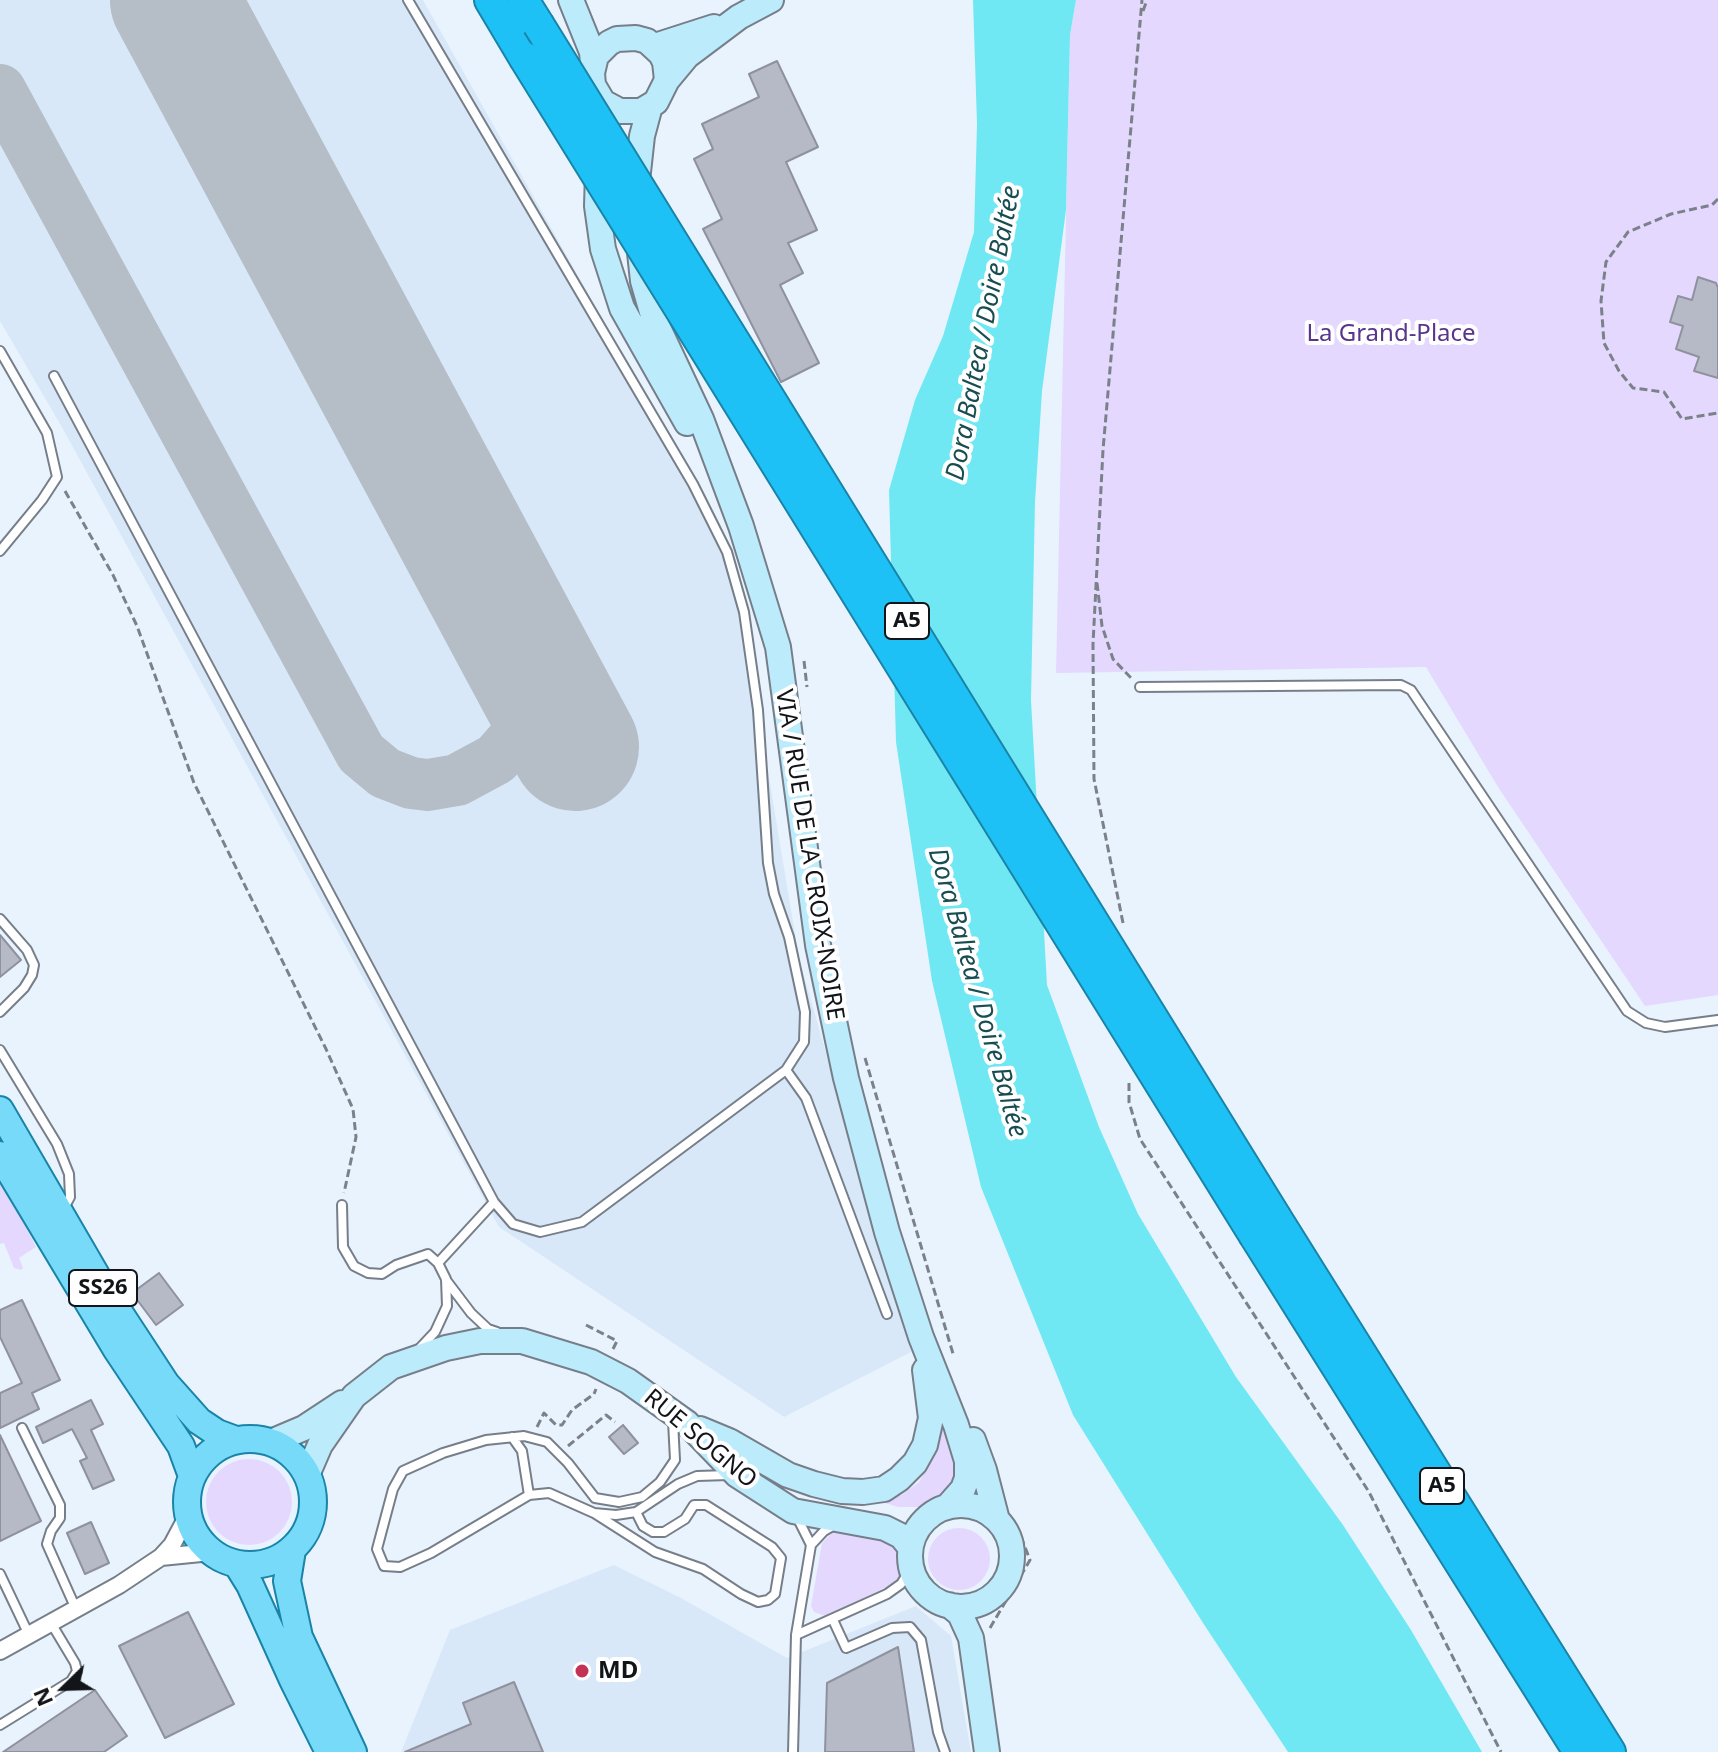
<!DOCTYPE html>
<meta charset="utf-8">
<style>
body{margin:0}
#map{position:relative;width:1718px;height:1752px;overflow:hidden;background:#e9f3fe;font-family:"Noto Sans",sans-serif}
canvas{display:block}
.north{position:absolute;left:24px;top:1648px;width:80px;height:80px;-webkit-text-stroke:6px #fff;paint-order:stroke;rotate:247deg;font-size:22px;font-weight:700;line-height:32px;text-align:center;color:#111418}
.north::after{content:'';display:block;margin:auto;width:28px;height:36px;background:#111418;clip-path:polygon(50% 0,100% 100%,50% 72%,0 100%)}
</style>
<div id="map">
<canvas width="1718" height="1752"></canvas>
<div class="north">N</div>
</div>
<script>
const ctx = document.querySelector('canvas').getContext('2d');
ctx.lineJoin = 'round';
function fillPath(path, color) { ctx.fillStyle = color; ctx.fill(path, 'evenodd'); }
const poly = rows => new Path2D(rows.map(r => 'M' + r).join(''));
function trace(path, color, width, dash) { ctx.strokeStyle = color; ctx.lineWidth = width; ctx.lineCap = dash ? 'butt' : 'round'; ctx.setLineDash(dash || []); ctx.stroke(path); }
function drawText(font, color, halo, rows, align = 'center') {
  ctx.font = font + ' "Noto Sans",sans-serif'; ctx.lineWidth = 8; ctx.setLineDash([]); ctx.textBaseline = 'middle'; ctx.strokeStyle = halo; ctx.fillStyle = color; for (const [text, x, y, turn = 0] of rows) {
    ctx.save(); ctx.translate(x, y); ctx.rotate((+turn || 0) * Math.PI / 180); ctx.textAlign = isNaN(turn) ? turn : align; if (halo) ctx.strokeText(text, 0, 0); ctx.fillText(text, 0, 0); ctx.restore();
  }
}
fillPath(poly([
 [0,0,423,0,731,548,799,958,911,1352,784,1417,499,1227,63,429,0,321],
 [614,1565,681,1598,787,1658,916,1606,951,1636,971,1752,401,1752,450,1630]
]), '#d8e8f8');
fillPath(poly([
 [1076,0,1718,0,1718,995,1645,1006,1498,787,1426,667,1056,673,1070,35],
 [0,1178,36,1247,19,1258,23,1268,21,1270,14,1268,4,1243,0,1244],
 [941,1418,959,1470,954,1490,939,1502,919,1507,898,1507,875,1500,902,1495,919,1482,930,1462],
 '206 1502a43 43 0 1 1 86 0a43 43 0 1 1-86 0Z',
 '928 1559a31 31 0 1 1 62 0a31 31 0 1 1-62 0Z',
 [845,1528,885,1537,896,1550,901,1563,900,1574,895,1583,825,1616,814,1612,811,1606,822,1543,833,1532]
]), '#e4d8fe');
fillPath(poly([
 [973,0,1076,0,1070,35,1066,210,1042,391,1035,502,1031,700,1047,985,1099,1127,1138,1214,1236,1377,1343,1525,1411,1630,1482,1752,1288,1752,1203,1623,1073,1415,981,1187,932,981,896,742,889,490,915,400,943,336,974,232,977,124]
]), '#70e8f3');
trace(poly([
 [137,0,216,79],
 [0,90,361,753,385,773,411,783,428,785,457,780,496,759,516,736,528,708,529,677,514,634]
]), '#b5bdc6', 52);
trace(poly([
 [174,0,575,747]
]), '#b5bdc6', 128);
const building = poly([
 [777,61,818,147,786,162,817,230,788,243,803,273,780,285,819,363,781,382,703,229,722,219,694,159,713,149,702,124,759,97,749,74,777,61],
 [1698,277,1716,283,1718,288,1718,378,1694,371,1699,357,1676,349,1683,326,1670,322,1678,296,1692,300,1698,277],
 [0,935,21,960,0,977,0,935],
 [159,1273,183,1305,156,1325,132,1293,159,1273],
 [22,1300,60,1380,32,1393,39,1409,0,1428,0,1393,22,1383,0,1337,0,1310,22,1300],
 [91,1400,103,1424,91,1430,114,1480,93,1489,80,1461,87,1458,72,1429,43,1443,36,1427,91,1400],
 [623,1425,638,1443,624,1454,609,1437,623,1425],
 [0,1435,41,1521,0,1541,0,1435],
 [91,1522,109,1563,85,1574,67,1533,91,1522],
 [188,1612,234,1704,165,1738,119,1646,188,1612],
 [898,1647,914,1752,825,1752,827,1683,898,1647],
 [514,1682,543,1752,405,1752,471,1724,463,1703,514,1682],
 [95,1690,127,1736,104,1752,3,1752,95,1690]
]);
fillPath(building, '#b6b9c6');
trace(building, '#8f929e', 2);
const lane = poly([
 [0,351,47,433,57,477,42,500,0,551],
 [54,376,494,1202,513,1224,540,1232,582,1222,786,1070,804,1042,805,1012,789,937,774,894,768,863,758,710,744,612,727,552,693,484,408,0],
 [1140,687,1401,685,1411,690,1627,1011,1646,1023,1665,1027,1718,1020],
 [0,919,27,950,34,965,32,975,24,988,0,1012],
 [0,1050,57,1144,69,1174,70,1197,63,1210],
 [786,1070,806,1098,887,1314],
 [342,1205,343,1247,354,1266,368,1273,382,1274,396,1265,428,1254,438,1263,446,1279,447,1306,435,1332,419,1349],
 [438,1263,494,1202],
 [446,1280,471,1313,488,1329,497,1332],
 [22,1428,60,1505,60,1518,51,1531,47,1544,76,1609],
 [512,1437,522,1451,529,1495,431,1553,400,1567,384,1566,377,1549,393,1489,403,1471,443,1453,486,1440,524,1436,547,1442,568,1463,595,1498,619,1502,642,1497,660,1482,675,1460,673,1421],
 [529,1495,549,1493,594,1513,616,1515,636,1512,678,1484,697,1476,729,1475],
 [594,1513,655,1552,703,1569,741,1594,758,1602,768,1600,775,1594,781,1558,772,1547,706,1505,694,1505,685,1519,664,1532,653,1532,643,1526,636,1512],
 [797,1517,811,1545],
 [0,1574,29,1635],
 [833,1620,846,1648,892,1628,910,1627,921,1640,938,1732,945,1752],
 [796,1635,887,1594,901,1584,911,1568],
 [0,1725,71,1681,77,1671,75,1663,51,1623],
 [793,1752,796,1635,811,1545,824,1531,834,1525]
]);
const street = poly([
 [161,1557,211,1552],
 [0,1651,119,1585,161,1557,172,1545,188,1515]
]);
const secondary = poly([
 [571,0,592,52,593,64],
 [655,46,714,27],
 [667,80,665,62,661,54,647,41,636,38,617,39,609,43,596,56,592,73,593,85,603,102,620,111,641,111,656,102,667,80,687,56,739,17,771,0],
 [598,172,597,206,603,249,622,308,687,423],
 [636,190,642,136,650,106],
 [639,243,643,281,654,319,701,419,741,526,778,647,818,945,846,1078,887,1232,921,1337,956,1425,967,1461,967,1478,963,1489,948,1506],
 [700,1429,729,1441,788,1475,814,1484,842,1491,863,1492,884,1489,899,1479,915,1463,925,1445,931,1418,925,1370],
 [973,1440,984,1470,997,1520],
 [271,1442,304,1428,342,1403],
 [307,1475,320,1445,354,1396,391,1367,446,1348,480,1341,522,1341,591,1362,628,1381,687,1423,737,1475,793,1511,885,1528,901,1536,910,1547],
 '910 1556a51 51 0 1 1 102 0a51 51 0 1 1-102 0Z',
 [949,1605,960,1614,971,1638,987,1752]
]);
const primary = poly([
 [0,1110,107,1294,166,1384,199,1421,217,1433,236,1440],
 [0,1155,117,1350,181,1446,192,1476],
 '187 1502a63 63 0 1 1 126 0a63 63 0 1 1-126 0Z',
 [292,1550,287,1581,299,1637,353,1752],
 [237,1564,250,1585,293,1680,329,1752]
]);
const highway = poly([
 [490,0,524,57],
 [523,0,538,24],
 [1276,1218,1610,1752],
 [1255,1236,1579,1752]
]);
trace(lane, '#767f89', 12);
trace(street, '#767f89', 20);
trace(secondary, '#767f89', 28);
trace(primary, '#1984a8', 30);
trace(highway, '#1984a8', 34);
trace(poly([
 [1143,11,1147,0],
 [1718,199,1712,205,1671,214,1628,232,1606,262,1601,301,1604,343,1619,371,1633,388,1664,392,1682,419,1718,413],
 [65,491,113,575,137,626,194,783,326,1049,353,1109,356,1137,344,1193],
 [1097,583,1102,626,1113,659,1131,678],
 [804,661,807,687],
 [1123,923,1094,779,1093,644,1103,450,1142,0],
 [865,1058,954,1357],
 [1129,1083,1129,1102,1140,1139,1369,1492,1501,1752],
 [586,1325,617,1341,613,1349],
 [537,1427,544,1413,556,1425,562,1425,572,1410,594,1394,596,1389],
 [568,1446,606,1415,615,1422],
 [990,1628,1030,1560,1018,1529]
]), '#7b8189', 3, [8, 4]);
trace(lane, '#fff', 8);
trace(street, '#fff', 16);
trace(secondary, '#bcecfc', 24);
trace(primary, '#78daf9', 26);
trace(highway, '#1ec1f5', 30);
const highwayBridge = poly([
 [538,24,1276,1218],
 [524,57,1255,1236]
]);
trace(highwayBridge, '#1984a8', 34, []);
trace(highwayBridge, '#1ec1f5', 30);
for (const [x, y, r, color] of [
 [582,1671,8,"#c33356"]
]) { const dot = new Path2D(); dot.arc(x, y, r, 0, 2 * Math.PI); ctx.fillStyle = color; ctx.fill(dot); trace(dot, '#fff', 3); }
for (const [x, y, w] of [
 [907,621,44],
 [103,1288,68],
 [1442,1486,44]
]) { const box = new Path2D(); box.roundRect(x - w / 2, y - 18, w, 36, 6); ctx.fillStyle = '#fff'; ctx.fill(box); trace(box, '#111418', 2); }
drawText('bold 22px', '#111418', null, [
 ["A5",907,621],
 ["SS26",103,1288],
 ["A5",1442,1486]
]);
drawText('24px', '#59358b', '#fff', [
 ["La Grand-Place",1391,334]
]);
drawText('24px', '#111418', '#fff', [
 ["VIA / RUE DE LA CROIX-NOIRE",809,855,81],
 ["RUE SOGNO",700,1439,40]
]);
drawText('bold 24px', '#111418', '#fff', [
 ["MD",598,1671]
], 'left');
drawText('italic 26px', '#184d52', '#fff', [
 ["Dora Baltea / Doire Baltée",984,333,-79],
 ["Dora Baltea / Doire Baltée",977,993,74]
]);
</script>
